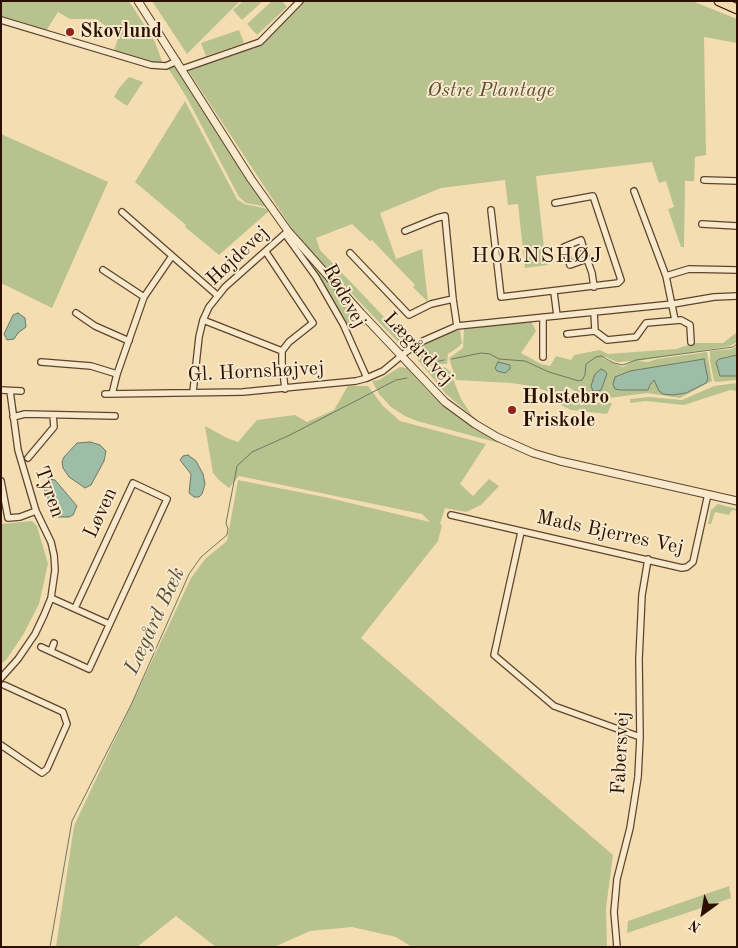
<!DOCTYPE html>
<meta charset="utf-8">
<style>
body{margin:0}
#map{position:relative;width:738px;height:948px;overflow:hidden;background:#f4ddb1;font-family:"Old Standard TT",serif}
canvas{display:block}
.frame{position:absolute;inset:0;border:2px solid #2b1000;pointer-events:none}
.north{position:absolute;left:678px;top:888px;width:50px;height:50px;-webkit-text-stroke:4px #f8e9cc;paint-order:stroke;rotate:212deg;font-size:14px;font-weight:700;line-height:20px;text-align:center;color:#2b1000}
.north::after{content:'';display:block;margin:auto;width:18px;height:22px;background:#2b1000;clip-path:polygon(50% 0,100% 100%,50% 72%,0 100%)}
</style>
<div id="map">
<canvas width="738" height="948"></canvas>
<div class="frame"></div>
<div class="north">N</div>
</div>
<script>
const ctx = document.querySelector('canvas').getContext('2d');
ctx.lineJoin = 'round';
function fillPath(path, color) { ctx.fillStyle = color; ctx.fill(path, 'evenodd'); }
const poly = rows => new Path2D(rows.map(r => 'M' + r).join(''));
function trace(path, color, width, dash) { ctx.strokeStyle = color; ctx.lineWidth = width; ctx.lineCap = dash ? 'butt' : 'round'; ctx.setLineDash(dash || []); ctx.stroke(path); }
function drawText(font, color, halo, rows, align = 'center') {
  ctx.font = font + ' "Old Standard TT",serif'; ctx.lineWidth = 4; ctx.setLineDash([]); ctx.textBaseline = 'middle'; ctx.strokeStyle = halo; ctx.fillStyle = color; for (const [text, x, y, turn = 0] of rows) {
    ctx.save(); ctx.translate(x, y); ctx.rotate((+turn || 0) * Math.PI / 180); ctx.textAlign = isNaN(turn) ? turn : align; if (halo) ctx.strokeText(text, 0, 0); ctx.fillText(text, 0, 0); ctx.restore();
  }
}
fillPath(poly([
 [1,1,129,1,155,42,163,64,148,61,114,51,119,35,96,19,70,19,58,12,46,31,1,18],
 [152,1,240,1,187,54],
 [243,1,263,1,242,20,233,10],
 [272,1,282,1,287,7,257,35,247,24],
 [302,1,692,1,737,19,737,43,704,37,706,155,695,157,694,181,685,181,684,247,681,247,668,209,674,207,666,181,659,183,652,162,536,176,545,257,548,265,525,268,518,204,508,205,505,180,441,188,380,213,396,259,422,249,428,302,413,287,415,285,372,240,370,241,352,224,316,238,320,250,409,343,401,345,312,252,291,227,187,69,256,47],
 [239,30,244,43,206,56,201,43],
 [175,66,178,69,252,187,267,207,246,203,239,197,187,98,168,68],
 [129,77,143,82,127,106,114,97,119,88],
 [185,101,237,199,244,204,264,208,269,211,219,255,185,227,186,225,135,182],
 [1,134,108,182,52,308,1,283],
 [312,265,347,303,365,325,351,330],
 [531,321,536,331,521,353,541,364,550,366,556,356,571,360,574,355,600,350,608,354,676,349,695,343,723,343,737,332,737,342,730,346,637,361,648,362,657,359,707,352,712,381,680,398,647,393,602,399,582,396,567,386,565,387,576,397,583,400,604,403,612,403,607,414,571,410,553,401,550,392,531,386,511,383,456,380,449,358,463,348,464,329],
 [606,357,617,362,633,361,623,367,602,358],
 [704,359,706,383,686,393,673,395,659,391,655,380,653,380,649,385,630,371],
 [460,330,462,343,457,348,448,354,447,364,437,364,428,367,427,369,428,371,436,367,444,367,450,371,461,399,473,417,446,394,412,353,416,348,436,337],
 [737,346,737,355,724,357,720,376,737,376,737,380,716,382,714,381,710,360,710,351,732,349],
 [400,367,407,368,428,391,448,408,500,442,499,443,417,421,405,416,391,407,379,394,372,381,379,380],
 [737,383,737,391,730,390,684,405,645,401,630,403,630,399,649,397,682,400,714,386],
 [348,386,368,386,383,406,400,421,486,444,460,484,473,496,489,479,499,486,481,505,466,512,445,508,440,524,442,525,438,541,361,638,613,855,606,908,607,947,412,947,396,937,352,927,310,931,274,947,216,947,176,916,137,947,56,947,74,826,191,578,206,558,227,541,238,480,329,498,430,522,422,514,239,476,229,488,220,481,213,473,205,426,227,438,238,442,257,420,295,415,307,422,334,410],
 [718,504,737,509,737,511,732,510,729,515,715,512,711,524,708,524,711,510],
 [32,521,37,526,48,564,39,604,23,635,6,660,1,664,1,524],
 [729,886,731,898,627,933,628,921]
]), '#b7c28f');
const water = poly([
 [18,313,25,318,26,327,18,333,14,339,7,340,4,334,13,315,18,313],
 [737,355,737,376,720,376,716,362,719,359,737,355],
 [704,359,708,379,706,383,686,393,673,395,663,394,659,391,654,380,650,385,648,390,620,390,615,389,613,384,615,377,630,371,704,359],
 [498,362,510,365,510,369,505,373,497,371,495,368,498,362],
 [601,369,605,371,607,374,601,390,597,391,593,391,591,386,595,374,601,369],
 [90,442,100,445,106,451,104,461,91,485,85,488,69,477,63,468,62,462,64,457,77,443,90,442],
 [188,455,196,461,203,474,205,484,202,494,199,497,194,497,189,493,191,474,180,460,183,456,188,455],
 [49,479,55,480,77,506,73,515,69,517,58,517,50,503,44,489,45,482,49,479]
]);
fillPath(water, '#9dbda7');
trace(water, '#6f7864', 1);
trace(poly([
 [452,359,481,353,490,354,499,359,525,361,549,372,579,381,582,380,585,375,586,364,596,357,601,356,614,363,623,365,636,360,733,347,737,344],
 [426,364,444,360],
 [50,947,72,821,131,705,189,574,201,557,227,535,228,529,226,523,237,466,252,452,290,435,396,380,407,378]
]), '#6f7864', 1);
const minor = poly([
 [1,20,151,65,166,66,177,61],
 [182,69,260,42,300,1],
 [704,180,737,181],
 [634,191,666,276,675,320],
 [491,210,501,297,618,283,621,280,593,196,555,203],
 [122,212,217,295],
 [702,224,737,226],
 [405,231,437,218,445,216,453,299,457,326],
 [285,234,316,277,343,324,367,378],
 [266,252,313,323,289,342,282,351,282,363,285,389],
 [350,253,409,315,431,304,453,299],
 [587,259,570,265,564,247,581,240,587,259,592,273,594,287],
 [103,270,144,297],
 [666,276,689,269,737,270],
 [554,292,557,316],
 [594,312,595,331],
 [76,313,95,326,129,341],
 [543,317,543,357],
 [203,320,282,351],
 [567,334,595,331,607,340,636,337,646,323,681,320,690,325,691,342],
 [41,362,91,366,117,374],
 [1,390,21,391],
 [193,392,199,337,203,320,209,307,225,287,288,231],
 [105,394,243,392,356,381,367,378,383,371,406,352,423,341,457,326,673,304,714,297,737,296],
 [112,394,117,374,144,297,172,256],
 [13,417,25,414,115,416],
 [28,458,54,427,53,415],
 [1,481,8,518,20,517,36,511],
 [451,515,682,568,687,567,693,562,708,494],
 [521,532,494,655,554,706,640,737],
 [51,598,109,624],
 [41,647,89,669,167,499,133,483,75,608],
 [51,651,54,643],
 [1,678,18,659,35,634,44,615,51,598,55,570,54,555,51,542,36,511,18,450,10,391],
 [1,745,42,773,47,769,67,724,63,712,4,685],
 [617,947,614,912,617,879,630,828,638,777,640,737,639,659,642,595,648,559]
]);
const tertiary = poly([
 [138,1,251,179,288,231,361,313,445,402,475,424,497,437,533,453,560,461,737,501]
]);
const primary = poly([
 [719,1,737,9]
]);
trace(minor, '#5d432c', 8);
trace(tertiary, '#5d432c', 9);
trace(primary, '#2b1000', 11);
trace(minor, '#f8e9cc', 5.5);
trace(tertiary, '#f8e9cc', 7);
trace(primary, '#f4ddb1', 9);
for (const [x, y, r, color] of [
 [70,32,5,"#8f2418"],
 [512,410,5,"#8f2418"]
]) { const dot = new Path2D(); dot.arc(x, y, r, 0, 2 * Math.PI); ctx.fillStyle = color; ctx.fill(dot); trace(dot, '#f8e9cc', 2); }
drawText('bold 20px', '#2b1000', '#f8e9cc', [
 ["Skovlund",80,32],
 ["Holstebro",522,398],
 ["Friskole",522,421]
], 'left');
drawText('italic 20px', '#5c4e32', '#f8e9cc', [
 ["Østre Plantage",491,91]
]);
drawText('20px', '#2b1000', '#f8e9cc', [
 ["Højdevej",238,256,-43],
 ["Rødevej",344,296,61],
 ["Lægårdvej",418,349,47],
 ["Gl. Hornshøjvej",256,372,-3],
 ["Tyren",49,492,70],
 ["Løven",101,513,-65],
 ["Mads Bjerres Vej",610,533,12],
 ["Fabersvej",621,753,-87]
]);
drawText('italic 21px', '#534d3a', '#f8e9cc', [
 ["Lægård Bæk",155,621,-65]
]);
ctx.letterSpacing = '1px';
drawText('22px', '#2b1000', '#f8e9cc', [
 ["HORNSHØJ",537,256]
]);
ctx.letterSpacing = '0px';
</script>
